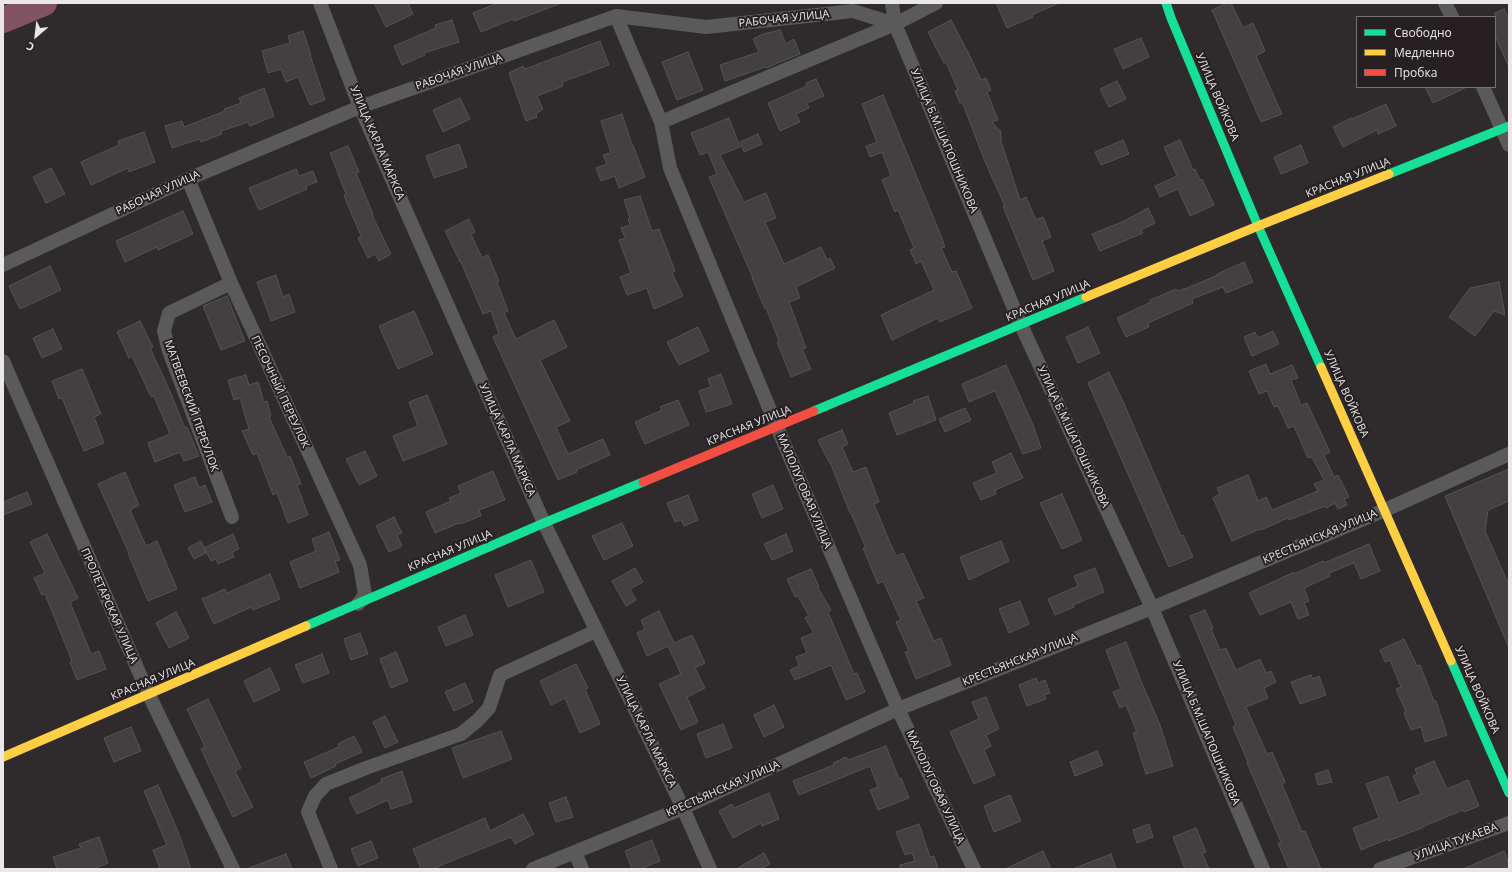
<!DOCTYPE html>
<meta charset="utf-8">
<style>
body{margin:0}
#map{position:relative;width:1512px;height:872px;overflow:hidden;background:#2f2b2d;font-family:"Open Sans",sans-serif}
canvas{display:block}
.frame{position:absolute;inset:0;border:4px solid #ebe7e8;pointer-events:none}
.legend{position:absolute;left:1356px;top:16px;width:140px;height:72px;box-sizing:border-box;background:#262022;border:1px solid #757071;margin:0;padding:5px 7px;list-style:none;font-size:12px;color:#ebe7e8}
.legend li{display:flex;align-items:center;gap:8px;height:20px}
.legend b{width:20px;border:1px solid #757071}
.north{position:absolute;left:16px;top:16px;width:40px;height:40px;-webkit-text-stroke:3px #262022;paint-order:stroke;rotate:208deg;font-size:11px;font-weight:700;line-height:16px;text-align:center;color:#ebe7e8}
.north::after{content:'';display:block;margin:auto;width:14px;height:18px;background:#ebe7e8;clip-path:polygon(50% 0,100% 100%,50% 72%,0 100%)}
</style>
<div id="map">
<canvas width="1512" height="872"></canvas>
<div class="frame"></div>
<ul class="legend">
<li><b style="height:5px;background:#16e098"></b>Свободно</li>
<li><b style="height:5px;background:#ffcf43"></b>Медленно</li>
<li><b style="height:5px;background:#f24e42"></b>Пробка</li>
</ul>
<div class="north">С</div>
</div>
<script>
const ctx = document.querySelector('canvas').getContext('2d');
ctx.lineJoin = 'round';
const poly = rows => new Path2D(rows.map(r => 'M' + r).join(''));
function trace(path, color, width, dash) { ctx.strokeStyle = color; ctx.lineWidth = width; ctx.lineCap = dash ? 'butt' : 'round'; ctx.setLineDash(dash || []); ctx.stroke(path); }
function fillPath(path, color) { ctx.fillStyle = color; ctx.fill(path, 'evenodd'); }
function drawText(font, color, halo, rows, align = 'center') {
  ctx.font = font + ' "Open Sans",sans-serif'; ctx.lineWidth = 4; ctx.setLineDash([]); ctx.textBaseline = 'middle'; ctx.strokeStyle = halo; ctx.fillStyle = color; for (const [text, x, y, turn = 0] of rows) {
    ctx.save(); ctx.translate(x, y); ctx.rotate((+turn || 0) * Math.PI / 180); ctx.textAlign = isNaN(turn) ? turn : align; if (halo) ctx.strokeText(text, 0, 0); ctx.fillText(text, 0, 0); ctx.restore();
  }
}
trace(poly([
 [3,20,44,3]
]), '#835265', 26);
const building = poly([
 [374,3,408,3,413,14,386,27,374,3],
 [498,3,559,3,559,4,514,21,513,19,481,32,473,13,498,3],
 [996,3,1059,3,1032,15,1033,17,1007,28,996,3],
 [1227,3,1231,3,1243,28,1253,23,1265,51,1256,56,1282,114,1261,122,1212,10,1227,3],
 [1504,9,1509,19,1509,67,1495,36,1495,13,1504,9],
 [452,20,459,42,424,53,425,55,402,65,394,46,436,28,435,25,452,20],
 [951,20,969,54,981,80,986,78,991,90,987,92,998,120,992,122,1001,132,1001,141,1020,200,1026,197,1036,220,1043,217,1051,237,1042,241,1054,271,1033,280,1003,206,1005,206,986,164,962,102,960,103,955,91,958,90,946,62,944,63,928,32,951,20],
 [780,30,786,44,794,39,800,54,766,68,765,67,725,81,720,65,759,52,753,39,763,34,780,30],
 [303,31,311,55,310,55,325,100,310,105,298,77,286,82,281,69,268,73,262,51,290,43,288,36,303,31],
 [1141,38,1149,57,1123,69,1114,49,1141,38],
 [600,41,609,65,562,82,563,86,537,96,543,109,536,114,537,117,526,121,509,73,523,66,525,69,600,41],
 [688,52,703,90,677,100,662,62,688,52],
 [816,79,824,96,807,103,809,108,796,114,800,122,780,131,768,103,807,86,806,83,816,79],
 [1117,81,1126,99,1109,107,1100,89,1117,81],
 [1425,87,1467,87,1433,103,1425,87],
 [264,88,274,116,250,126,248,122,221,131,222,134,201,142,200,139,172,148,165,126,182,121,184,127,225,111,224,109,241,103,239,98,264,88],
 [883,95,939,231,945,247,941,248,952,272,956,271,972,308,940,322,938,318,892,340,881,315,934,290,921,261,916,264,910,250,914,248,898,210,895,212,882,180,891,176,882,152,870,157,866,146,877,142,862,104,883,95],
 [460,98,470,119,443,132,433,110,460,98],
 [1386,104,1396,126,1378,134,1377,130,1343,147,1333,127,1351,118,1352,119,1386,104],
 [622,114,632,145,633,145,645,177,619,188,615,176,601,181,596,168,607,164,603,155,611,153,601,121,622,114],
 [729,118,740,147,720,155,744,202,766,193,776,218,765,222,784,264,821,247,827,260,830,258,835,268,796,287,800,298,789,302,806,348,802,349,811,369,791,377,777,342,779,341,766,308,765,309,752,278,753,278,709,177,717,174,708,152,700,155,691,133,729,118],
 [144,132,155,162,129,172,128,168,91,185,81,162,119,145,118,141,144,132],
 [758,134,762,144,744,152,740,142,758,134],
 [1123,140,1129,154,1101,165,1095,152,1123,140],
 [1180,140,1193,170,1195,169,1200,180,1202,179,1214,205,1190,216,1178,189,1160,197,1155,186,1177,176,1164,147,1180,140],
 [459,144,467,167,434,178,426,156,459,144],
 [1301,145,1308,163,1281,174,1274,157,1301,145],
 [348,146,359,172,356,173,373,214,372,215,391,254,379,261,375,254,368,258,358,238,361,236,344,196,346,194,330,153,348,146],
 [51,168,65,194,46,203,33,177,51,168],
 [296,169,299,176,313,171,317,182,306,186,307,189,259,210,249,188,296,169],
 [640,196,652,231,659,229,675,271,672,273,683,296,654,309,647,288,627,295,620,277,631,273,619,240,625,238,621,228,630,225,628,219,630,218,624,200,640,196],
 [1148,208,1155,223,1141,230,1143,233,1100,251,1092,234,1124,221,1148,208],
 [183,211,193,234,158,250,157,247,125,262,116,241,183,211],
 [469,219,475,232,471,234,482,258,488,255,499,281,497,282,508,311,504,313,516,339,554,320,567,347,540,360,570,421,556,427,568,454,603,439,610,455,576,470,577,472,558,480,493,337,499,334,491,311,483,314,461,262,460,262,445,231,469,219],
 [1244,262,1253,282,1226,293,1223,287,1192,299,1193,303,1148,323,1149,327,1126,337,1117,318,1151,302,1150,300,1176,289,1177,291,1187,288,1218,275,1217,274,1244,262],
 [50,266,61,290,20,309,9,286,50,266],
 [276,275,283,297,289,294,295,312,271,321,257,282,276,275],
 [1499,282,1505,315,1494,311,1475,336,1449,317,1470,288,1499,282],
 [227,296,245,341,221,350,203,306,227,296],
 [414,311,433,354,398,369,379,326,414,311],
 [140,321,153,347,150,348,169,389,185,428,187,427,199,456,184,461,180,452,155,462,148,443,170,434,154,396,151,397,132,356,129,358,117,332,140,321],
 [698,327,709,351,679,365,667,342,698,327],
 [1088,327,1100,353,1078,363,1066,337,1088,327],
 [53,329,62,349,42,358,33,338,53,329],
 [1273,331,1279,344,1252,356,1244,337,1255,332,1258,338,1273,331],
 [1266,364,1270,374,1292,365,1298,378,1291,380,1301,405,1307,403,1330,452,1324,455,1334,477,1338,475,1349,497,1344,499,1347,505,1338,509,1335,503,1326,508,1325,506,1289,520,1288,518,1261,530,1260,529,1232,541,1213,498,1220,494,1217,488,1248,475,1258,501,1266,497,1272,510,1318,491,1314,484,1324,480,1312,457,1308,458,1294,426,1288,428,1278,406,1274,407,1267,391,1259,394,1249,371,1266,364],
 [1006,365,1033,425,1041,448,1023,454,995,391,969,402,962,384,1006,365],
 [82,369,101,414,94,417,104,443,84,451,62,398,59,399,52,381,82,369],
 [1109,372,1125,406,1181,536,1183,535,1193,557,1169,567,1088,383,1109,372],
 [721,374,732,404,706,412,699,391,711,387,708,379,721,374],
 [246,375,249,385,258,382,264,402,267,401,271,416,269,417,287,457,290,456,301,484,297,485,308,515,288,523,277,493,273,495,257,453,253,455,242,431,249,429,240,398,234,400,228,380,246,375],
 [427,395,447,444,403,461,393,436,418,426,409,402,427,395],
 [928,396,936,420,897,435,889,413,914,403,913,401,928,396],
 [678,400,689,425,645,444,635,422,662,410,660,407,678,400],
 [965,408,971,420,945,432,939,419,965,408],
 [842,430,848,444,842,447,853,472,866,467,879,502,874,504,888,538,896,556,903,553,924,598,916,601,934,641,941,638,951,665,916,679,905,652,909,651,896,622,901,620,883,581,878,584,863,548,866,548,851,513,850,513,830,462,829,462,818,440,842,430],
 [365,451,377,476,359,485,346,459,365,451],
 [1011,453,1023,478,995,490,996,494,981,500,973,483,997,473,992,462,1011,453],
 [1509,469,1509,501,1488,510,1485,531,1509,585,1509,648,1445,496,1509,469],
 [493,471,505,500,479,510,481,516,460,524,459,523,435,533,426,512,451,501,449,498,461,493,458,486,493,471],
 [125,472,139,505,130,510,146,546,157,541,177,589,148,601,128,553,129,553,98,484,125,472],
 [195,477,199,488,205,485,212,502,185,512,174,485,195,477],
 [773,485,783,509,762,518,752,494,773,485],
 [27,492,32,504,3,515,3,502,27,492],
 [1062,494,1082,540,1062,549,1040,503,1062,494],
 [688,495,698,520,684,526,681,520,675,522,667,503,688,495],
 [394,517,402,533,397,535,402,546,389,552,376,526,394,517],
 [622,523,633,546,604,560,592,536,622,523],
 [329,532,340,560,335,561,339,572,300,588,290,562,316,551,312,539,329,532],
 [47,534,78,598,70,602,91,654,99,651,106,669,77,680,70,662,72,661,45,594,42,595,34,578,45,573,30,542,47,534],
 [233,534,239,549,232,552,234,557,218,564,216,559,211,561,204,548,206,553,194,559,188,548,201,541,204,548,233,534],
 [786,534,793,551,772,560,764,544,786,534],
 [1001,541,1009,561,969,580,960,557,1001,541],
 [1369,544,1380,571,1361,579,1354,563,1329,573,1330,576,1304,588,1309,601,1304,603,1309,615,1298,619,1291,602,1260,615,1249,593,1294,572,1294,574,1323,561,1324,563,1369,544],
 [531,560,544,592,508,607,495,575,531,560],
 [635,568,643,582,630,589,636,600,626,606,612,581,635,568],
 [1095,568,1104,592,1073,605,1074,607,1055,615,1048,599,1078,586,1074,576,1095,568],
 [811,569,819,587,818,588,831,610,828,612,854,674,857,673,865,692,846,700,831,665,795,680,790,670,799,666,796,657,807,653,801,638,814,633,805,618,809,616,798,596,795,597,787,579,811,569],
 [270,574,280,599,253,610,251,607,214,624,202,599,225,589,227,593,270,574],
 [1020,601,1029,624,1009,633,999,609,1020,601],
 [1205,610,1213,628,1211,629,1220,650,1226,648,1236,670,1260,659,1266,673,1271,671,1276,682,1264,688,1268,698,1246,707,1267,754,1272,752,1285,782,1282,784,1302,832,1305,831,1321,869,1289,869,1278,843,1281,842,1247,763,1248,762,1233,727,1236,725,1190,616,1205,610],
 [659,611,674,643,692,635,705,663,695,668,705,688,687,697,698,722,681,730,659,684,681,674,668,646,647,656,637,633,645,629,641,620,659,611],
 [176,612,189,638,169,648,156,623,176,612],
 [465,615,473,635,446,646,438,627,465,615],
 [360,633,368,654,351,660,344,639,360,633],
 [1404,639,1417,666,1420,665,1434,701,1436,701,1447,735,1425,742,1421,727,1411,730,1404,713,1406,712,1396,689,1401,687,1390,660,1385,662,1380,650,1404,639],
 [1126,642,1141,681,1160,725,1173,766,1146,774,1133,733,1137,732,1126,705,1120,708,1113,692,1121,689,1106,650,1126,642],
 [396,652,408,681,391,688,380,659,396,652],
 [322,654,329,673,303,683,295,665,322,654],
 [576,664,588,688,585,689,600,724,580,733,565,698,551,705,540,681,576,664],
 [270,668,280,690,254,702,244,681,270,668],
 [1311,675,1313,679,1319,676,1326,695,1300,704,1291,682,1311,675],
 [1036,678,1038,683,1045,680,1050,693,1044,695,1046,699,1027,706,1019,685,1036,678],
 [465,683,473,702,454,711,445,692,465,683],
 [986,697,999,729,986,735,991,746,984,750,995,775,974,784,950,732,979,719,972,702,986,697],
 [208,699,241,768,235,771,253,807,233,817,201,749,205,747,187,709,208,699],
 [774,705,784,727,764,737,754,715,774,705],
 [385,716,398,742,385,748,373,722,385,716],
 [723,724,732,748,706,758,697,734,723,724],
 [131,727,141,751,114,762,104,738,131,727],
 [501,731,512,759,463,778,452,748,501,731],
 [354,736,362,752,335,764,336,766,311,778,304,762,339,747,338,744,354,736],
 [886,746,899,779,901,778,909,798,878,810,870,790,878,787,870,766,799,795,793,781,834,765,833,763,846,757,848,760,886,746],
 [1097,751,1103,765,1075,776,1070,762,1097,751],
 [1434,761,1447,789,1468,780,1479,806,1464,812,1463,810,1422,827,1422,828,1388,841,1388,839,1361,850,1353,828,1379,818,1366,784,1388,776,1398,803,1421,794,1413,776,1417,774,1415,769,1434,761],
 [1328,770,1332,782,1318,785,1315,774,1328,770],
 [402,771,412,802,391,809,388,800,357,814,349,798,382,782,381,779,402,771],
 [158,785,179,834,191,869,160,869,153,850,167,845,144,791,158,785],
 [769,793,779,819,762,826,761,823,733,838,719,811,732,804,734,808,769,793],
 [1010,795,1021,821,994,832,984,806,1010,795],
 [566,797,573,817,556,822,549,803,566,797],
 [523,814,534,834,515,844,511,837,432,869,421,869,413,849,485,818,490,831,523,814],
 [919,824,930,857,934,856,938,869,900,869,900,865,915,861,912,853,905,855,896,832,919,824],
 [1149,824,1153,837,1137,843,1133,830,1149,824],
 [1196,828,1206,852,1202,853,1209,869,1185,869,1173,837,1196,828],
 [99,837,108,863,93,869,57,869,53,857,81,848,79,844,99,837],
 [652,840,660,861,640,869,632,869,625,851,652,840],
 [371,841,378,858,358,866,351,849,371,841],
 [1043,851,1051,869,1005,869,1043,851],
 [1504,851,1509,864,1509,869,1463,869,1504,851],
 [764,853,770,864,761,869,736,869,764,853],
 [286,854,292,869,250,869,249,868,286,854],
 [1111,854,1116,869,1075,869,1075,868,1111,854]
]);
fillPath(building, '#434042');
trace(building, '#565254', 1);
trace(poly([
 [320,3,360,107,544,523,683,808,710,869],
 [892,3,895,24,1021,325,1152,608,1263,869],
 [1445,3,1452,17],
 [616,16,661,122,670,168,777,427,898,709,974,869],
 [1483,87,1509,145],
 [661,122,895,24],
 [188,179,231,283,360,565,365,595,358,604],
 [3,265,188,179,360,107,616,16,706,27,853,11,895,24,936,3],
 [231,283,169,313,164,331,169,351,232,517],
 [3,361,149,695,233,869],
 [575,852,582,869],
 [331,869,308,812,315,796,326,784,366,768,461,734,478,720,489,708,500,675,596,631],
 [533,869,683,808,898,709,1152,608,1385,510,1509,454],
 [1380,869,1509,823]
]), '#5a5a5a', 14);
trace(poly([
 [1166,3,1171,18,1258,226,1321,367],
 [1389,174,1509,126],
 [814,411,1086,297],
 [306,626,544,523,643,482],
 [1451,661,1509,793]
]), '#16e098', 9);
trace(poly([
 [1086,297,1258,226,1389,174],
 [1321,367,1451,661],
 [3,757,306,626]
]), '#ffcf43', 9);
trace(poly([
 [643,482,814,411]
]), '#f24e42', 9);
drawText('11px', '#ebe7e8', '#262022', [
 ["РАБОЧАЯ УЛИЦА",784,19,-6],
 ["РАБОЧАЯ УЛИЦА",459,72,-19],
 ["УЛИЦА ВОЙКОВА",1217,97,67],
 ["УЛИЦА Б.М.ШАПОШНИКОВА",944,141,67],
 ["УЛИЦА КАРЛА МАРКСА",377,143,67],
 ["КРАСНАЯ УЛИЦА",1348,178,-22],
 ["РАБОЧАЯ УЛИЦА",158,193,-25],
 ["КРАСНАЯ УЛИЦА",1048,301,-23],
 ["ПЕСОЧНЫЙ ПЕРЕУЛОК",280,392,65],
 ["УЛИЦА ВОЙКОВА",1346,394,66],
 ["МАТВЕЕВСКИЙ ПЕРЕУЛОК",191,406,70],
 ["КРАСНАЯ УЛИЦА",749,426,-22],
 ["УЛИЦА Б.М.ШАПОШНИКОВА",1073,437,65],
 ["УЛИЦА КАРЛА МАРКСА",507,440,66],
 ["МАЛОЛУГОВАЯ УЛИЦА",804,491,67],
 ["КРЕСТЬЯНСКАЯ УЛИЦА",1320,537,-23],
 ["КРАСНАЯ УЛИЦА",450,551,-23],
 ["ПРОЛЕТАРСКАЯ УЛИЦА",109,606,66],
 ["КРЕСТЬЯНСКАЯ УЛИЦА",1020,660,-22],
 ["КРАСНАЯ УЛИЦА",153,680,-23],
 ["УЛИЦА ВОЙКОВА",1477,690,66],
 ["УЛИЦА КАРЛА МАРКСА",646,732,64],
 ["УЛИЦА Б.М.ШАПОШНИКОВА",1206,733,67],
 ["МАЛОЛУГОВАЯ УЛИЦА",935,787,65],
 ["КРЕСТЬЯНСКАЯ УЛИЦА",723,789,-24],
 ["УЛИЦА ТУКАЕВА",1456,842,-20]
]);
</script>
